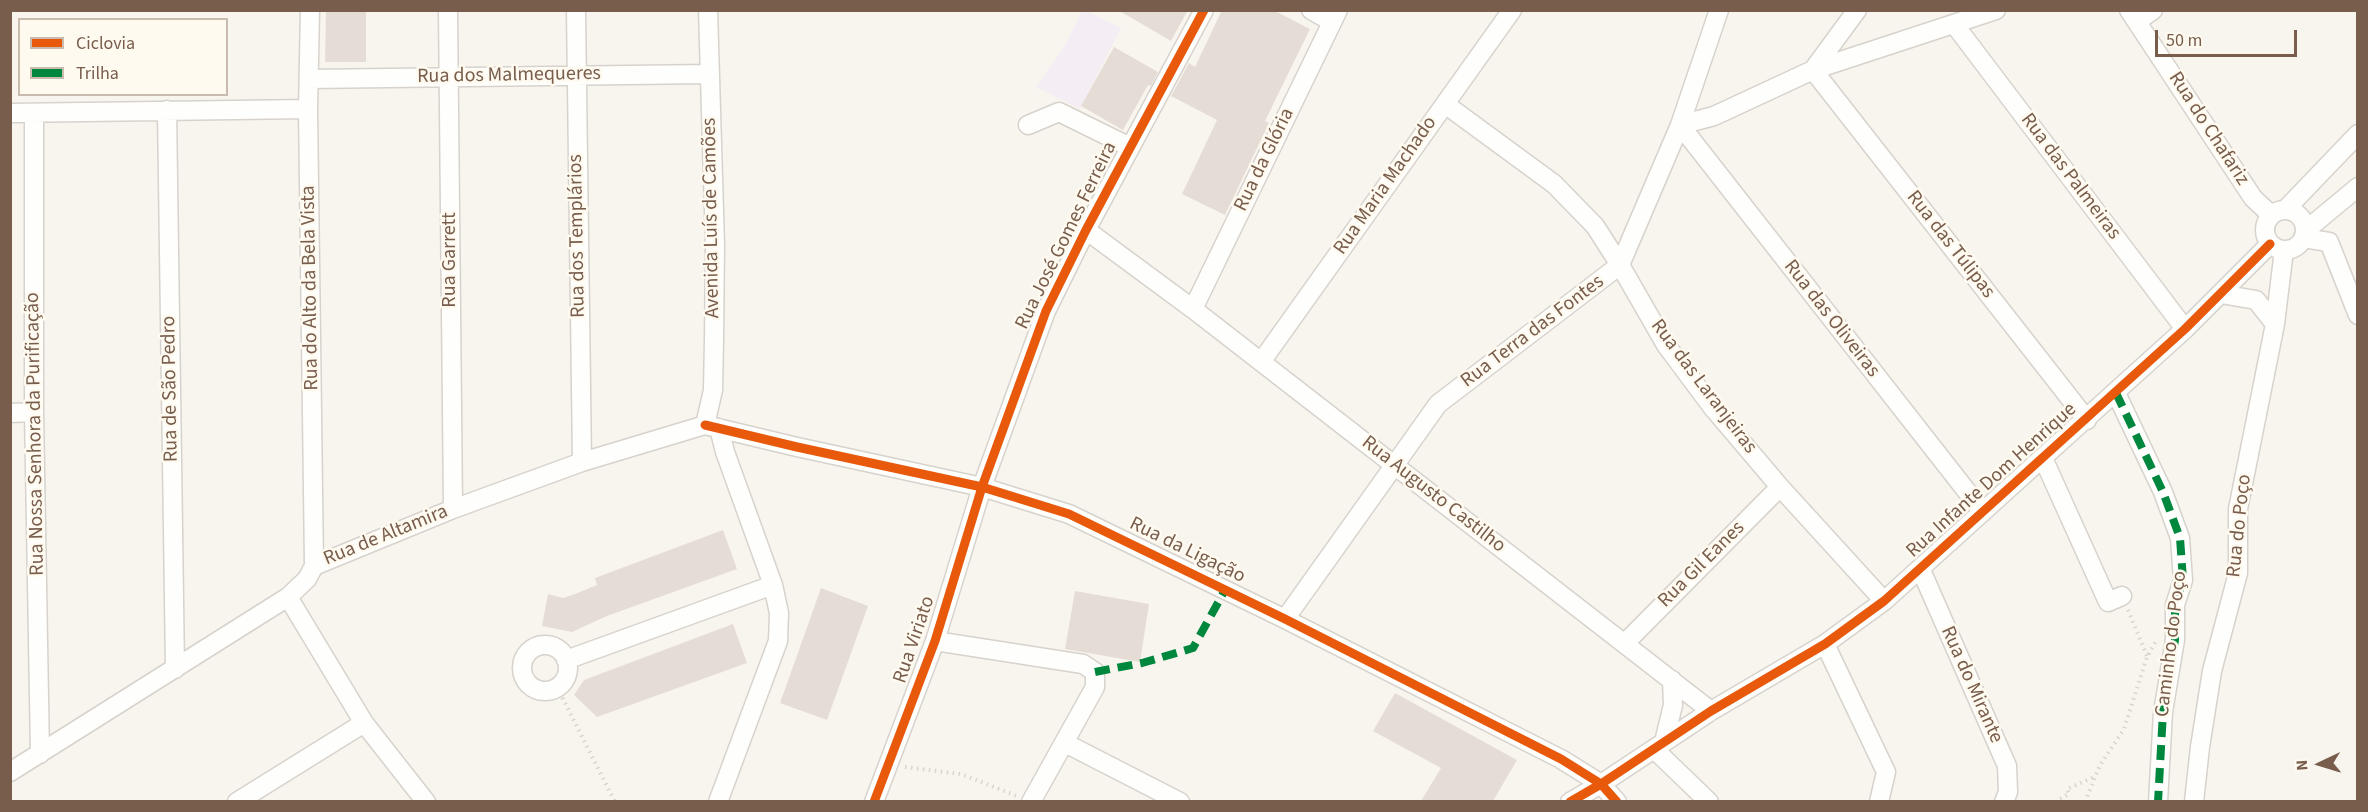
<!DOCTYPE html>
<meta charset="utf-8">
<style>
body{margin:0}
#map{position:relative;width:2368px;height:812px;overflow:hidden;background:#f8f5ee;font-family:"Source Sans 3",sans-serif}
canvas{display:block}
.frame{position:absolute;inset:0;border:12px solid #785d4c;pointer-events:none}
.legend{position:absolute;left:18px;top:18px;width:210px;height:78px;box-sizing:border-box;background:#fffaf0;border:2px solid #c9bbae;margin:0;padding:8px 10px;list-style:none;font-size:18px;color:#785d4c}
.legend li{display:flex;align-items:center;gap:12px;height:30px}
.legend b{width:30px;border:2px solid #c9bbae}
.north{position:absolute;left:2290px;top:734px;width:60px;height:60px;-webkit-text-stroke:4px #fffaf0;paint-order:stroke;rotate:266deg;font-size:16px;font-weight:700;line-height:24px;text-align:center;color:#785d4c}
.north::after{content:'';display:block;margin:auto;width:21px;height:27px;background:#785d4c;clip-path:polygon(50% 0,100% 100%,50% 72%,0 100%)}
.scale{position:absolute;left:2155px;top:30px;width:142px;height:27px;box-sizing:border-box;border:3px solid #785d4c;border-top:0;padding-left:8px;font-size:18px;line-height:21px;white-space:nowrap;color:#785d4c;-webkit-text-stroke:4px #fffaf0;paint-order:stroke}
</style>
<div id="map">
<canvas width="2368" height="812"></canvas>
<div class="frame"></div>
<ul class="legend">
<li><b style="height:8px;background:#e8590c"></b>Ciclovia</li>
<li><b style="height:8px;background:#00873e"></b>Trilha</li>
</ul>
<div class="north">N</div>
<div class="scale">50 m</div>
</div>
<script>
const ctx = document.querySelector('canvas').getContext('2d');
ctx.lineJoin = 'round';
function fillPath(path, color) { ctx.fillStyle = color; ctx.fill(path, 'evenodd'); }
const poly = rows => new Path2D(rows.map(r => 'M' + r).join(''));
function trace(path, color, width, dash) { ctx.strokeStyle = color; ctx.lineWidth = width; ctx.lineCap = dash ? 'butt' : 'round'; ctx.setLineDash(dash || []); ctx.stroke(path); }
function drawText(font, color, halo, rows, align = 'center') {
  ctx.font = font + ' "Source Sans 3",sans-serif'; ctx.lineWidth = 5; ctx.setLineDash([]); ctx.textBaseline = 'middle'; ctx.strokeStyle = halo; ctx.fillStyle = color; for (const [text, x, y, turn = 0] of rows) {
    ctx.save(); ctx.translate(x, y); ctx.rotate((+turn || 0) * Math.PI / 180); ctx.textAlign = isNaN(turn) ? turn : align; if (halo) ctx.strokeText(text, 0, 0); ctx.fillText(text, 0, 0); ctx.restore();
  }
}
fillPath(poly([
 [1082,11,1087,11,1121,28,1080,109,1036,87,1065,45]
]), '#f5edf4');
fillPath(poly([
 [326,10,366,10,366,62,325,62],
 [1118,10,1188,10,1171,41],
 [1222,10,1273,10,1310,29,1265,121,1269,123,1225,215,1182,194,1217,120,1171,96,1189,63,1195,67],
 [1114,47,1158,72,1151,86,1148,85,1123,130,1081,106],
 [723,530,737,569,607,616,572,632,542,626,548,594,563,598,575,594,597,585,595,578],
 [821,588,868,606,827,720,780,703],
 [1075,591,1149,604,1140,662,1065,649],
 [733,624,747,663,597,717,574,695,584,680],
 [1395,693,1517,760,1493,801,1421,801,1441,768,1373,731]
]), '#e5ddd5');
const minor = poly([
 [310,10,308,109,314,566],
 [448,10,453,509],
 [576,10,582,462],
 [1311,10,1332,22],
 [2129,10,2253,198,2271,215],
 [2137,21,2153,10],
 [1954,24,2185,329],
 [1813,70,2087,420],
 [1813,70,1857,10],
 [309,79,709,74],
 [1445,104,1554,184,1595,226,1620,265,1666,345,1713,408,1780,487,1884,601],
 [167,110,175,669],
 [10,113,308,109],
 [34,113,34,412,40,754],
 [1028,125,1059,112,1130,147],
 [2286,209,2358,134],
 '2265 230a20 20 0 1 1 40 0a20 20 0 1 1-40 0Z',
 [1086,230,1193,309,1711,711],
 [2305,231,2358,187],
 [2303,238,2329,242,2358,315],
 [2221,294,2256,300,2275,324],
 [1193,309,1338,10],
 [1261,362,1512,10],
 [2116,393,2163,492,2180,538,2183,580,2175,605,2175,640,2163,712,2158,802],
 [10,413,34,412],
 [705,425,797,447,982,487,1069,514,1285,619,1561,759,1601,784,1617,802],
 [705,425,713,390,714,340,715,245,708,10],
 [2043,458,2108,602,2122,596],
 [1983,512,1680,125,1714,116,1813,70,1996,10],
 [1921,570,2007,766,2008,792,2004,802],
 [288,597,364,723,426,802],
 [1285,619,1438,404,1620,265,1680,125,1719,10],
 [935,641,1083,664,1095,672,1095,687,1031,802],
 [1625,643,1780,487],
 [1825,644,1886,772,1879,802],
 '522 668a23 23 0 1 1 46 0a23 23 0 1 1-46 0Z',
 [566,660,773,585],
 [1664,742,1673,705,1672,680],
 [1065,743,1180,802],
 [1654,749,1709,802],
 [10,772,288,597,307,579,314,566,453,509,582,462,705,425],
 [237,802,364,723],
 [718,802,778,641,779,613,773,585,725,452,719,428],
 [874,802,935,641,982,487,1046,311,1086,230,1204,10],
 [1570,802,1601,784,1711,711,1825,644,1884,601,2185,329,2270,244],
 [2194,802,2200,747,2212,671,2238,573,2238,509,2275,324,2284,250]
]);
trace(minor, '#d7d2cc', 21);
trace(poly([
 [2128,610,2147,656],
 [557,687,615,802],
 [905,767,961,774,1017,796],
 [2055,802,2069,794,2067,789,2094,777],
 [2085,802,2100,765,2124,729,2147,657,2156,641]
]), '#dad4ce', 4, [1.5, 4.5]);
trace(minor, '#fefefc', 18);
trace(poly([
 [2116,393,2163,492,2180,538,2183,580,2175,605,2175,640,2163,712,2158,802],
 [1095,672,1142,663,1193,648,1225,590]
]), '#00873e', 8, [15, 8]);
trace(poly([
 [705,425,797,447,982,487,1069,514,1285,619,1561,759,1601,784,1617,802],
 [874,802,935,641,982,487,1046,311,1086,230,1204,10],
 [1570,802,1601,784,1711,711,1825,644,1884,601,2185,329,2270,244]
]), '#e8590c', 9);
drawText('20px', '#785d4c', '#fffaf0', [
 ["Rua dos Malmequeres",509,76,-1],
 ["Rua do Chafariz",2208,129,57],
 ["Rua da Glória",1265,160,-64],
 ["Rua das Palmeiras",2070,177,53],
 ["Rua Maria Machado",1386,186,-55],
 ["Avenida Luís de Camões",712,218,-91],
 ["Rua dos Templários",578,236,-91],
 ["Rua José Gomes Ferreira",1067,236,-64],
 ["Rua das Túlipas",1950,245,52],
 ["Rua Garrett",451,260,-90],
 ["Rua do Alto da Bela Vista",311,288,-91],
 ["Rua das Oliveiras",1831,319,52],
 ["Rua Terra das Fontes",1533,332,-37],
 ["Rua das Laranjeiras",1703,387,53],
 ["Rua de São Pedro",171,389,-91],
 ["Rua Nossa Senhora da Purificação",36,434,-91],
 ["Rua Infante Dom Henrique",1992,481,-42],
 ["Rua Augusto Castilho",1433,495,38],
 ["Rua do Poço",2240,526,-84],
 ["Rua de Altamira",386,536,-22],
 ["Rua da Ligação",1187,551,26],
 ["Rua Gil Eanes",1702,565,-45],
 ["Rua Viriato",915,640,-71],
 ["Caminho do Poço",2172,644,-83],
 ["Rua do Mirante",1971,685,66]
]);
</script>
